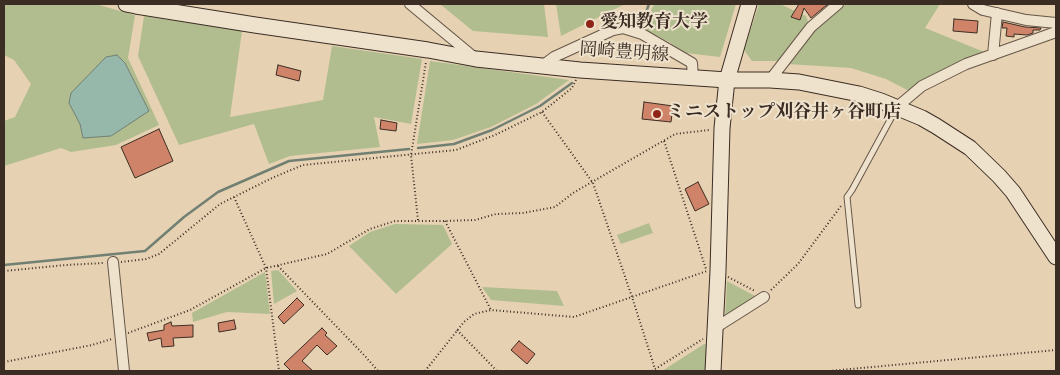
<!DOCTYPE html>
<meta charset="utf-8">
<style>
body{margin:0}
#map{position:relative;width:1060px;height:375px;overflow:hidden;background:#e6d2b2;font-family:Vollkorn,serif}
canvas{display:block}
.frame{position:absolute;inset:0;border:5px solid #3c2d24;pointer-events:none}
</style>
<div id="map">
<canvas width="1060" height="375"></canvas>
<div class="frame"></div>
</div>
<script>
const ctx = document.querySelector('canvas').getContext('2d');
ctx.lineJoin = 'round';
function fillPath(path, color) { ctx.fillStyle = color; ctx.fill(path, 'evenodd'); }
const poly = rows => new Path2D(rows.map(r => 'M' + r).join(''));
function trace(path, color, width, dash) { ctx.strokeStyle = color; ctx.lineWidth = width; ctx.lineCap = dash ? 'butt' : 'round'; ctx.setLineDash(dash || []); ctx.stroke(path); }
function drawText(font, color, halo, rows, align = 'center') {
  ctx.font = font + ' Vollkorn,"Noto Serif JP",serif'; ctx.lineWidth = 4; ctx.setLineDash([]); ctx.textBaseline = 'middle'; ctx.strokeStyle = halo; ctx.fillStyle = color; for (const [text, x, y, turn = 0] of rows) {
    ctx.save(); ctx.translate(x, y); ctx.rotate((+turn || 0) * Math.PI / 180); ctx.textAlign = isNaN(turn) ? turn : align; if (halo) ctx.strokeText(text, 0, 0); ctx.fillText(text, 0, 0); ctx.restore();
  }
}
fillPath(poly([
 [4,4,95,4,135,15,128,58,159,125,116,145,71,152,61,148,4,166,4,121,15,117,31,84,14,60,4,55],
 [440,4,544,4,548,37,473,31],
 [556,4,625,4,561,36],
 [654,4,736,4,720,57,677,52,671,43,644,29,634,27,648,17],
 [759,4,780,4,806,16,809,24,779,61,752,61,744,50],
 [846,4,940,4,925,28,987,53,909,91,886,79,851,68,787,64,815,29],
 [144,16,242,31,230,117,323,100,332,46,422,59,411,124,374,117,380,147,290,156,269,164,254,124,179,145,138,56],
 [430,61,569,80,536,104,491,127,453,140,417,144],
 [649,223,653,233,621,244,617,235],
 [395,224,443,225,452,244,396,294,349,246,370,232],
 [278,270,297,291,274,304,271,271],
 [265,272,270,314,227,312,193,322,192,313],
 [727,281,757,297,725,318],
 [482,287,557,291,564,306,491,300],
 [704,344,709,345,707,371,662,371]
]), '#b1bd8f');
const water = poly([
 [117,55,125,63,149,111,111,136,83,138,80,124,69,103,71,93,106,57,117,55]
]);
fillPath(water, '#96b8aa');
trace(water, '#728074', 1);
trace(poly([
 [629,26,645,15,649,4],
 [418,148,454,144,492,130,540,106,572,83],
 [4,265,145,251,184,217,218,192,289,161,409,149]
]), '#728074', 2.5);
const building = poly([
 [799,4,828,4,811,18,804,8,800,20,791,17,799,4],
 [954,19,978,21,977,33,953,31,954,19],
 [1003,22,1025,27,1041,28,1040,30,1033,30,1033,33,1027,35,1014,34,1014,37,1006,36,1007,28,1002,28,1003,22],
 [278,65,301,71,299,81,276,75,278,65],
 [644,102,673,106,671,122,642,119,644,102],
 [381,120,397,123,396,131,380,129,381,120],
 [159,129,173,161,135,178,121,147,159,129],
 [698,182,709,204,695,211,685,189,698,182],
 [297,298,304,305,284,324,278,317,297,298],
 [234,320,236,329,219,332,218,323,234,320],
 [171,322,172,326,193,325,193,337,173,338,174,346,162,347,161,338,149,341,147,333,164,330,164,325,171,322],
 [322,328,327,333,325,335,337,346,327,355,317,345,302,361,313,371,291,371,284,364,322,328],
 [519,341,535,354,527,364,511,350,519,341]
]);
fillPath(building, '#cf8469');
trace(building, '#3c2d24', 1);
const lane = poly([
 [858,305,847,197,852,190,896,109]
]);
const street = poly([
 [410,4,475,58],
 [973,4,983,10,1026,20,1056,23],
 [993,55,997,13],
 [542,66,554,57,613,30,623,28,642,34,692,63,693,78],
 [770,80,811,27,838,4],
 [897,107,922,86,966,64,1056,32],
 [113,262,124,371],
 [715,328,764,297]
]);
const secondary = poly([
 [126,4,136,6,255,25,428,50,476,59,580,70,727,80,770,80,799,82,859,94,881,101,922,118,936,126,970,148,999,176,1013,192,1056,257],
 [713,371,718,271,722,128,727,80,749,4]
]);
trace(lane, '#665648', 7);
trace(street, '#665648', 12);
trace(secondary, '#3c2d24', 17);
trace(poly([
 [542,112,593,183,632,297,655,369],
 [664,141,706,269],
 [234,197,266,268,279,371],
 [418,220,411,155,426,62],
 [445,221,491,310],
 [121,262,146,259,159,254,220,204,272,178,303,165,456,150,495,135,542,112,572,88,576,80],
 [278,266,364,355,378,371],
 [4,271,66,265,104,263],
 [728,277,755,291],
 [771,290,798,264,841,206],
 [457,330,497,371],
 [128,333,190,310,266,268,327,254,370,229,395,221,445,221,475,220,496,214,523,213,555,207,573,193,675,134,709,130],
 [4,362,92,345,112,339],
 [425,371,464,322,474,314,491,310,574,317,707,271],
 [652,371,703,339],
 [829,371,1056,350]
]), '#3c2d24', 2, [1, 2.5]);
trace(lane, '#efe2cd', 5);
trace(street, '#efe2cd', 10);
trace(secondary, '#efe2cd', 15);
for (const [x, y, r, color] of [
 [590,24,5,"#8f2418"],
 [657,114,5,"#8f2418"]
]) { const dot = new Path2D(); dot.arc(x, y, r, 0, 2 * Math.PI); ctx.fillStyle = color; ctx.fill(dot); trace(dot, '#efe2cd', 2); }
drawText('bold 18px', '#3c2d24', '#efe2cd', [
 ["愛知教育大学",600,24],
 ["ミニストップ刈谷井ヶ谷町店",667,114]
], 'left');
drawText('18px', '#3c2d24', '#efe2cd', [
 ["岡崎豊明線",624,54,4]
]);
</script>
